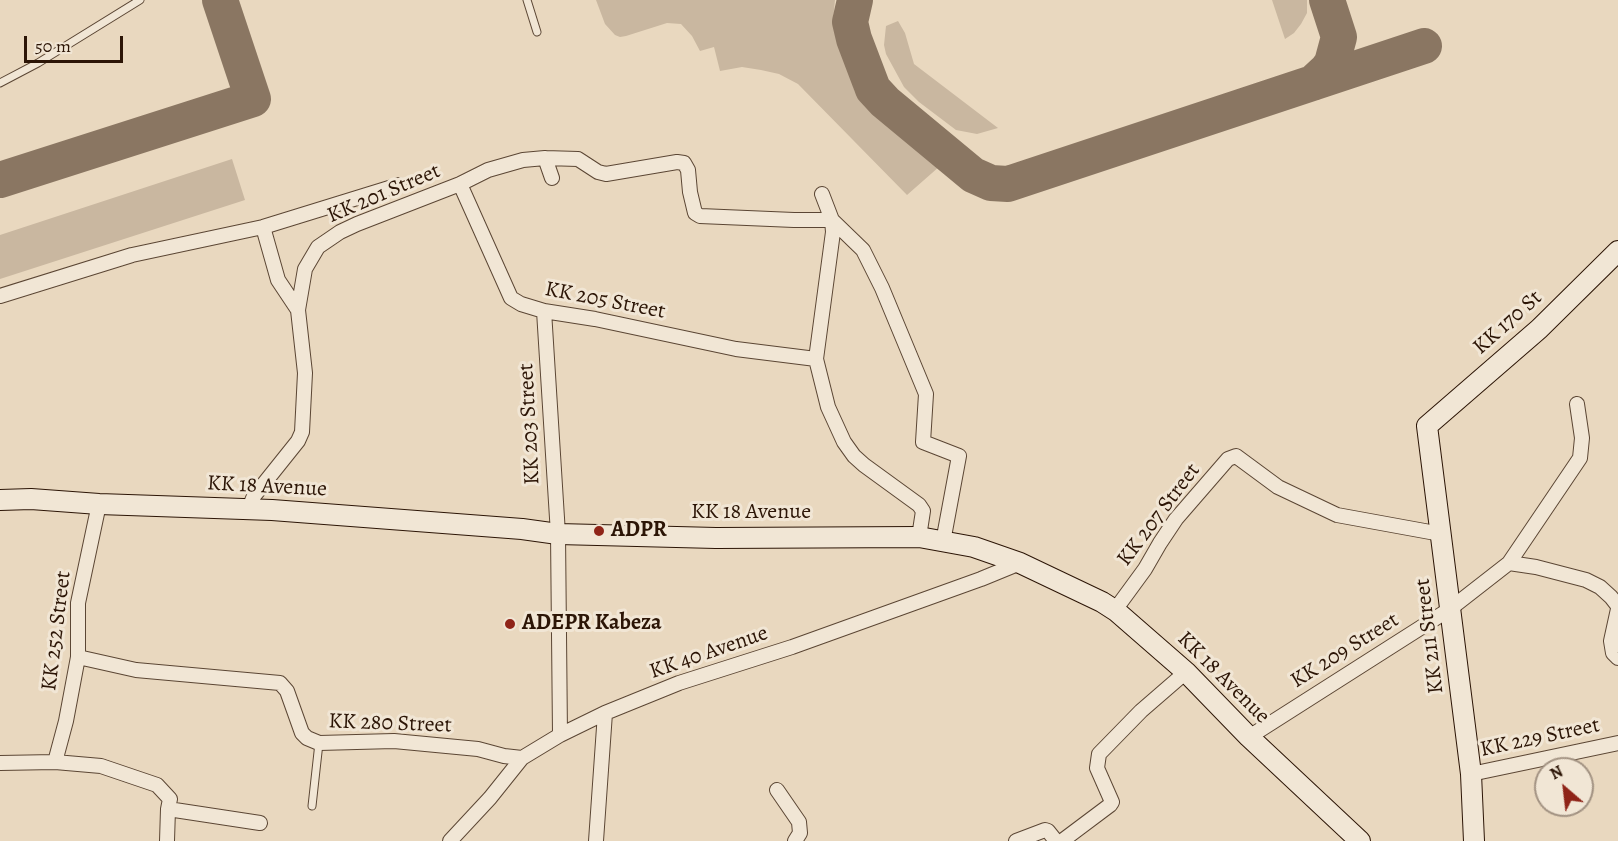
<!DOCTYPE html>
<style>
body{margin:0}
#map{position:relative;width:1618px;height:841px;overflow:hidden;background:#e9d8bf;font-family:Alegreya,serif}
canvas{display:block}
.north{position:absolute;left:1534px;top:757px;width:60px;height:60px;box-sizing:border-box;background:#f1e6d5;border:2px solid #a29282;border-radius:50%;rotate:332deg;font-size:16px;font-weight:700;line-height:24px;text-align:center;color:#2c1506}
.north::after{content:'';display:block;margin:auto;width:21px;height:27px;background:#8f2418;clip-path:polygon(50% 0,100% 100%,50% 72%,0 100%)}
.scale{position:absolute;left:24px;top:36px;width:99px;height:27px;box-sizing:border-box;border:3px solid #2c1506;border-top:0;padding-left:8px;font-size:18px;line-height:21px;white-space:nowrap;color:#2c1506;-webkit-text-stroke:4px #f1e6d5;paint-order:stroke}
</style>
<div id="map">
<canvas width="1618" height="841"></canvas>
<div class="north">N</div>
<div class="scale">50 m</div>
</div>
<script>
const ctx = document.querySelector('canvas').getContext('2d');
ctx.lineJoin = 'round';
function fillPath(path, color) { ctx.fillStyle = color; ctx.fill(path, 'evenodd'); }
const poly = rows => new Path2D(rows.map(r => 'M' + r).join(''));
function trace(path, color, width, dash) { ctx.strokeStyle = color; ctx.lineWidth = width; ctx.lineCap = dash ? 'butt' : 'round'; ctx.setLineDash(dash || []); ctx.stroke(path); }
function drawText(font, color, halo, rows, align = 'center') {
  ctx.font = font + ' Alegreya,serif'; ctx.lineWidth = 6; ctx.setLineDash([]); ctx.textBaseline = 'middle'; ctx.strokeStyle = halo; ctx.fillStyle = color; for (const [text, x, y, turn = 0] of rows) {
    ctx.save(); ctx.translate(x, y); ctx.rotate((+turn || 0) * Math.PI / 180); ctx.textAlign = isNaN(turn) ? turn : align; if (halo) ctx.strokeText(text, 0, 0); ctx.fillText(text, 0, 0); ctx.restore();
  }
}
fillPath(poly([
 [596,0,835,0,833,20,855,92,866,104,940,166,907,195,798,84,779,74,761,70,742,67,720,71,714,47,700,51,692,36,681,24,667,23,626,36,620,37,615,35,605,24],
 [1272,0,1307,0,1307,13,1301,24,1294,33,1285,39],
 [898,21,905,33,914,64,998,128,977,134,956,130,919,102,904,87,886,54,884,45,886,26],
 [232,159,245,200,0,279,0,235]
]), '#c9b7a0');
trace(poly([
 [855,0,850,22,854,39,873,89,885,102,973,175,991,183,1008,184,1424,46],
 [1313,83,1327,70,1332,63,1339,37,1327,0],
 [0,180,253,99,220,0]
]), '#8a7662', 36);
const service = poly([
 [527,0,537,32],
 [0,83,38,63,140,0],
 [312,806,319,743]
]);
const minor = poly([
 [545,158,578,159,598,172,606,174,677,162,684,163,688,170,690,192,695,213,700,216,794,220,832,220,863,250,882,288,926,394,923,442,959,456,943,542],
 [460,184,511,298,521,304,544,311,595,319,736,349,816,359,828,407,844,442,854,456,864,465,919,505,923,511,919,537],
 [263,227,278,280,298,310],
 [0,296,132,255,263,227,399,185],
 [544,311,558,534,560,735],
 [816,359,833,232,832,220,822,194],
 [249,508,254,496,298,441,302,432,305,373,298,310,305,269,318,247,340,232,357,224,460,184,488,170,523,160,545,158,552,178],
 [1509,563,1580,458,1582,438,1577,404],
 [1618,609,1611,641,1613,653,1618,658],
 [1115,610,1145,569,1160,543,1176,519,1228,459,1236,456,1278,487,1337,515,1441,534],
 [78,657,136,670,280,683,287,691,302,733,307,738,319,743,394,741,478,749,504,756,522,758],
 [1249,737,1450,609,1509,563,1536,567,1586,580,1600,587,1611,597,1618,606],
 [55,762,66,721,78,657,78,603,99,504],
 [0,763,55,762,101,766,157,785,170,799,168,809,167,841],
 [1471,774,1618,743],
 [777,790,799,822,800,833,795,841],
 [168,809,260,823],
 [450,841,490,798,522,758,560,735,605,713,679,683,792,647,981,579,1020,563],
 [596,841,605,713],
 [1016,841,1045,830,1048,831,1056,841],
 [1062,841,1110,805,1112,802,1097,768,1099,754,1141,711,1186,672]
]);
const secondary = poly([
 [0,500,31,499,99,504,272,510,522,529,558,534,716,538,919,537,974,547,1020,563,1102,602,1116,611,1186,672,1249,737,1360,841],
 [1474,841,1471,774,1427,426,1539,329,1618,251]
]);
trace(service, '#5b4634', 9);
trace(minor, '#5b4634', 16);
trace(secondary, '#2c1506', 22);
trace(service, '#f1e6d5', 7);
trace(minor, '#f1e6d5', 14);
trace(secondary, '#f1e6d5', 20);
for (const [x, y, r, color] of [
 [599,531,6,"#8f2418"],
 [510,624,6,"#8f2418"]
]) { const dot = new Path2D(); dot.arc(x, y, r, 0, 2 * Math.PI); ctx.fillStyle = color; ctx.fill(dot); trace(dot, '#f1e6d5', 2); }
drawText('22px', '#2c1506', '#f1e6d5', [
 ["KK 201 Street",384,194,-23],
 ["KK 205 Street",605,301,11],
 ["KK 170 St",1508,323,-42],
 ["KK 203 Street",530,424,-93],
 ["KK 18 Avenue",267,487,3],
 ["KK 18 Avenue",751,513],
 ["KK 207 Street",1159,515,-53],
 ["KK 252 Street",57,631,-83],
 ["KK 211 Street",1430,636,-97],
 ["KK 209 Street",1345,651,-32],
 ["KK 40 Avenue",709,653,-19],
 ["KK 18 Avenue",1223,678,45],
 ["KK 280 Street",390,724,2],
 ["KK 229 Street",1540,738,-12]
]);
drawText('bold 22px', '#2c1506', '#f1e6d5', [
 ["ADPR",611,531],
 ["ADEPR Kabeza",522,624]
], 'left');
</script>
